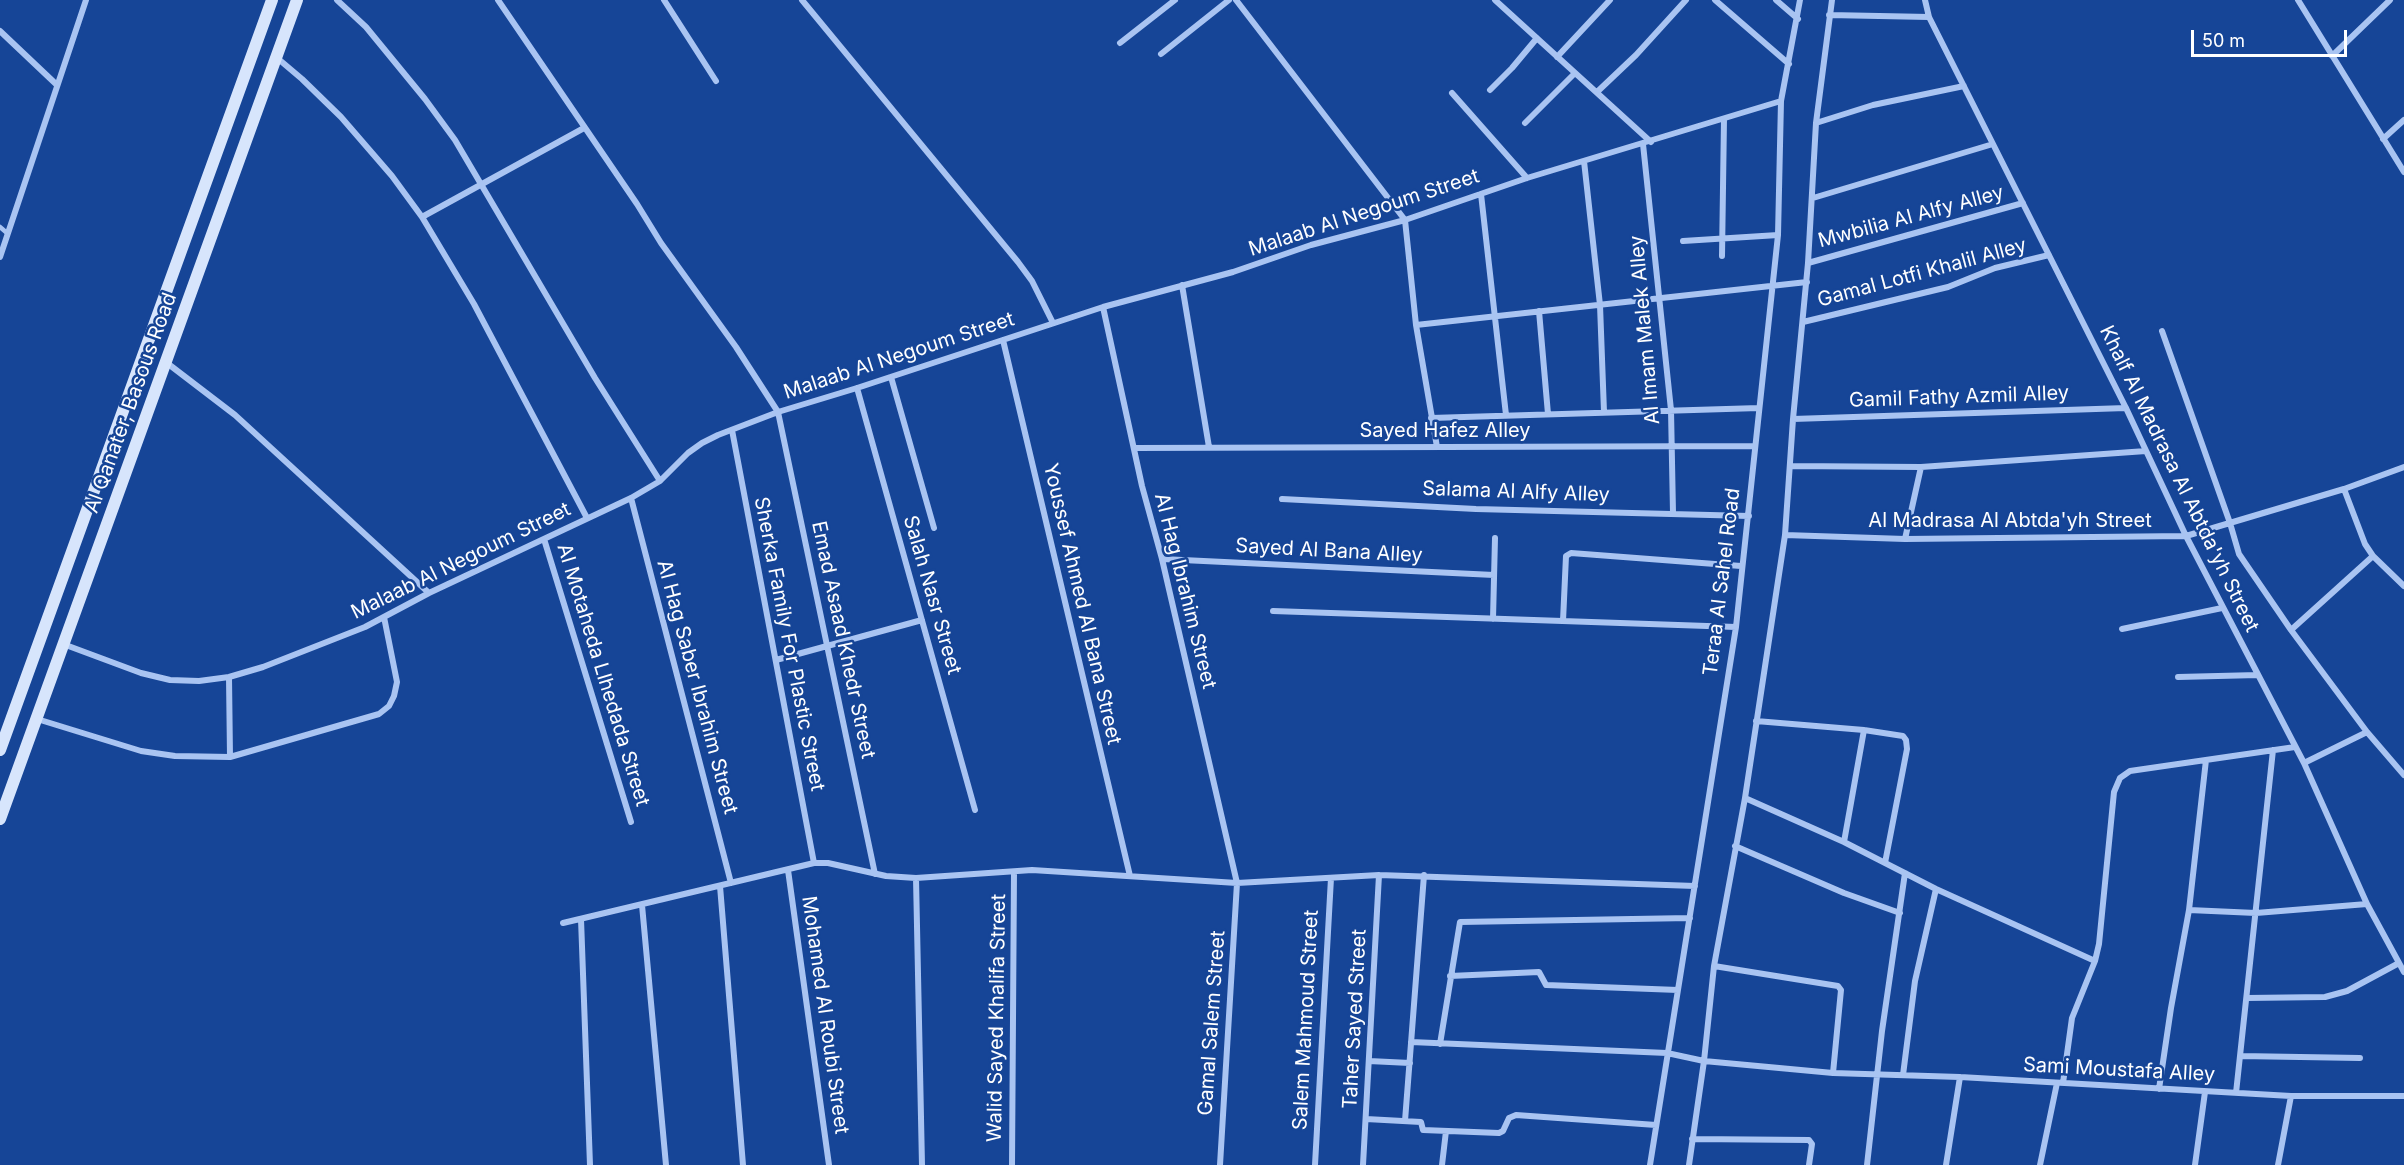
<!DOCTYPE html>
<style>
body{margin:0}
#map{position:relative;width:2404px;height:1165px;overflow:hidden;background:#164597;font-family:Inter,sans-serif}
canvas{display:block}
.scale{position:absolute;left:2191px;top:30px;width:156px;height:27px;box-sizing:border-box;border:3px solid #fff;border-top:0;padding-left:8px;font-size:18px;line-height:21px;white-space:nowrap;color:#fff;-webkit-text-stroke:4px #164597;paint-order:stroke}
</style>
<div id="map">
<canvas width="2404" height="1165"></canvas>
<div class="scale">50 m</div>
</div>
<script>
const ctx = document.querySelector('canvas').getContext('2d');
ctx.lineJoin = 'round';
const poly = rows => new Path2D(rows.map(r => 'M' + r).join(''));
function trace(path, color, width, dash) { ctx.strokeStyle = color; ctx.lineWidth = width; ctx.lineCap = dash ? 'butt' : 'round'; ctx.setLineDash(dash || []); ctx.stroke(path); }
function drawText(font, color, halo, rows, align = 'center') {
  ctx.font = font + ' Inter,sans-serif'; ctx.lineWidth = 5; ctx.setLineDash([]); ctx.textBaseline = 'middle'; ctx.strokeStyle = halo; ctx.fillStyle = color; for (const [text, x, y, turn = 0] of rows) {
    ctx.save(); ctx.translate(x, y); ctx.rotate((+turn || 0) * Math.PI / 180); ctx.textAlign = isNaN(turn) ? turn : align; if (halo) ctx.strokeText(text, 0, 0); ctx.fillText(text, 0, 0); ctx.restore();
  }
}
trace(poly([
 [0,227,7,233]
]), '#a9c4f2', 4.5);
trace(poly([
 [337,0,366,27,425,99,455,140,595,378,660,481],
 [498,0,637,204,661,243,736,347,778,412,875,874],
 [664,0,716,81],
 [802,0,1018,262,1032,281,1053,323],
 [1236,0,1405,220,1416,325,1437,447],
 [1495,0,1651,142],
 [1715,0,1789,64],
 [1776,0,1798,19],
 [1925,0,1929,17,2126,408,2186,536,2304,763,2367,904,2404,972],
 [2298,0,2404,172],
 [1829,15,1929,17],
 [0,31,57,85],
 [1120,43,1175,0],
 [1161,54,1229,0],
 [2332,56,2390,0],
 [276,57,302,79,341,117,392,176,422,217,474,304,587,518],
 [1557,57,1610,0],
 [1490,90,1512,68,1537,38],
 [1597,92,1636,55,1686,0],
 [1452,93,1527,178],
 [1525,123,1575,73],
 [1816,123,1873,105,1964,86],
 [2383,139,2404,120],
 [1643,144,1671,410,1673,513],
 [1584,161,1600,305,1604,412],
 [1481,194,1506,415],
 [1813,198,1993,144],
 [422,217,584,128],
 [1683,241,1778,235],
 [1722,256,1724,119],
 [0,257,86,0],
 [1808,263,2023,203],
 [1182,285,1209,447],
 [1103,307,1142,486,1162,559,1237,883,1220,1165],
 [1539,311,1548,414],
 [1803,322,1948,287,1995,268,2049,255],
 [1416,325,1807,282],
 [2162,331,2230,523,2239,554,2291,630,2367,732,2404,775],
 [1003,340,1130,876],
 [167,363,235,415,429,593],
 [891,377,934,528],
 [857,388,975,810],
 [1431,418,1759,408],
 [1793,419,2126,408],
 [732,430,814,863],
 [1136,448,1754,446],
 [1790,466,1921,467,2146,451],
 [2344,489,2365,544,2373,556,2404,586],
 [631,498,731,883],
 [1282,499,1476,509,1749,516],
 [1785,535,1905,539,2186,536,2344,489,2404,467],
 [544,539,631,822],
 [1905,539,1921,467],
 [1162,559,1494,575],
 [1273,611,1736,627],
 [1493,619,1495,538],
 [1563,621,1566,556,1571,553,1741,566],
 [2122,629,2222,608],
 [2291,630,2373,556],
 [63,644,141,673,170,680,199,681,229,677,263,667,365,627,429,593,631,498,660,481,688,453,702,443,718,435,778,412,857,388,1103,307,1233,272,1311,245,1405,220,1527,178,1781,101],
 [776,660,922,620],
 [229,677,230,757],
 [2178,677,2258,675],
 [37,719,141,751,175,756,230,757,379,714,389,706,394,696,397,682,384,617],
 [1756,721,1864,730,1903,736,1906,740,1907,749,1885,863],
 [2304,763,2367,732],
 [1745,798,1844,842,1936,889,2095,961],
 [1844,842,1864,730],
 [1735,846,1844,893,1900,913],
 [788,870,829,1165],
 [916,878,922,1165],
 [720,886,743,1165],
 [642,905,666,1165],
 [2189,910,2256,913,2367,904],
 [581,919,590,1165],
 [563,923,814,863,828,863,886,876,916,878,1032,870,1237,883,1379,875,1695,886],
 [1714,966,1838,986,1841,990,1833,1073],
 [1450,976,1539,972,1546,985,1678,990],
 [2247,998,2325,997,2347,991,2399,963],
 [1411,1042,1667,1053,1704,1061,1833,1073,1960,1077,2291,1096,2404,1096],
 [1440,1044,1460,922,1690,918],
 [2240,1056,2360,1058],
 [1369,1061,1410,1063],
 [1903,1075,1915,981,1936,889],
 [2063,1083,2072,1018,2095,961,2099,944,2114,792,2120,778,2130,771,2295,747],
 [2159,1089,2171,1008,2189,910,2206,760],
 [2236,1093,2273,750],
 [1366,1119,1421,1122,1423,1130,1499,1133,1503,1131,1509,1118,1516,1115,1656,1125],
 [1405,1121,1424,875],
 [1692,1139,1809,1140,1812,1144,1809,1165],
 [1012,1165,1014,872],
 [1315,1165,1331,878],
 [1363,1165,1379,875],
 [1442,1165,1446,1131],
 [1650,1165,1736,627,1778,235,1781,101,1800,0],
 [1689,1165,1704,1061,1714,966,1745,798,1785,535,1793,419,1808,263,1816,123,1832,0],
 [1867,1165,1882,1031,1905,873],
 [1946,1165,1960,1077],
 [2040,1165,2057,1083],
 [2195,1165,2205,1092],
 [2278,1165,2291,1096]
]), '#a9c4f2', 6);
trace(poly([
 [0,750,272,0],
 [0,819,297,0]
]), '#d7e5fc', 12);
drawText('20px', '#fff', '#164597', [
 ["Malaab Al Negoum Street",1364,213,-18],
 ["Mwbilia Al Alfy Alley",1911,217,-15],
 ["Gamal Lotfi Khalil Alley",1922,273,-15],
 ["Al Imam Malek Alley",1645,330,-95],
 ["Malaab Al Negoum Street",899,356,-18],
 ["Gamil Fathy Azmil Alley",1959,397,-2],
 ["Al Qanater, Basous Road",131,403,-70],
 ["Sayed Hafez Alley",1445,431],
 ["Khalf Al Madrasa Al Abtda'yh Street",2179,479,64],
 ["Salama Al Alfy Alley",1516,492,2],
 ["Al Madrasa Al Abtda'yh Street",2010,521],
 ["Sayed Al Bana Alley",1329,551,3],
 ["Malaab Al Negoum Street",461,561,-26],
 ["Teraa Al Sahel Road",1722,582,-83],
 ["Al Hag Ibrahim Street",1185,591,76],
 ["Salah Nasr Street",932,595,74],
 ["Youssef Ahmed Al Bana Street",1082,604,77],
 ["Emad Asaad Khedr Street",843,640,78],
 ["Sherka Family For Plastic Street",789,644,79],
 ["Al Motaheda Llhedada Street",603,675,73],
 ["Al Hag Saber Ibrahim Street",697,687,75],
 ["Mohamed Al Roubi Street",825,1015,82],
 ["Walid Sayed Khalifa Street",997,1018,-89],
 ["Taher Sayed Street",1355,1019,-87],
 ["Salem Mahmoud Street",1306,1020,-87],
 ["Gamal Salem Street",1212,1023,-86],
 ["Sami Moustafa Alley",2119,1070,3]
]);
</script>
